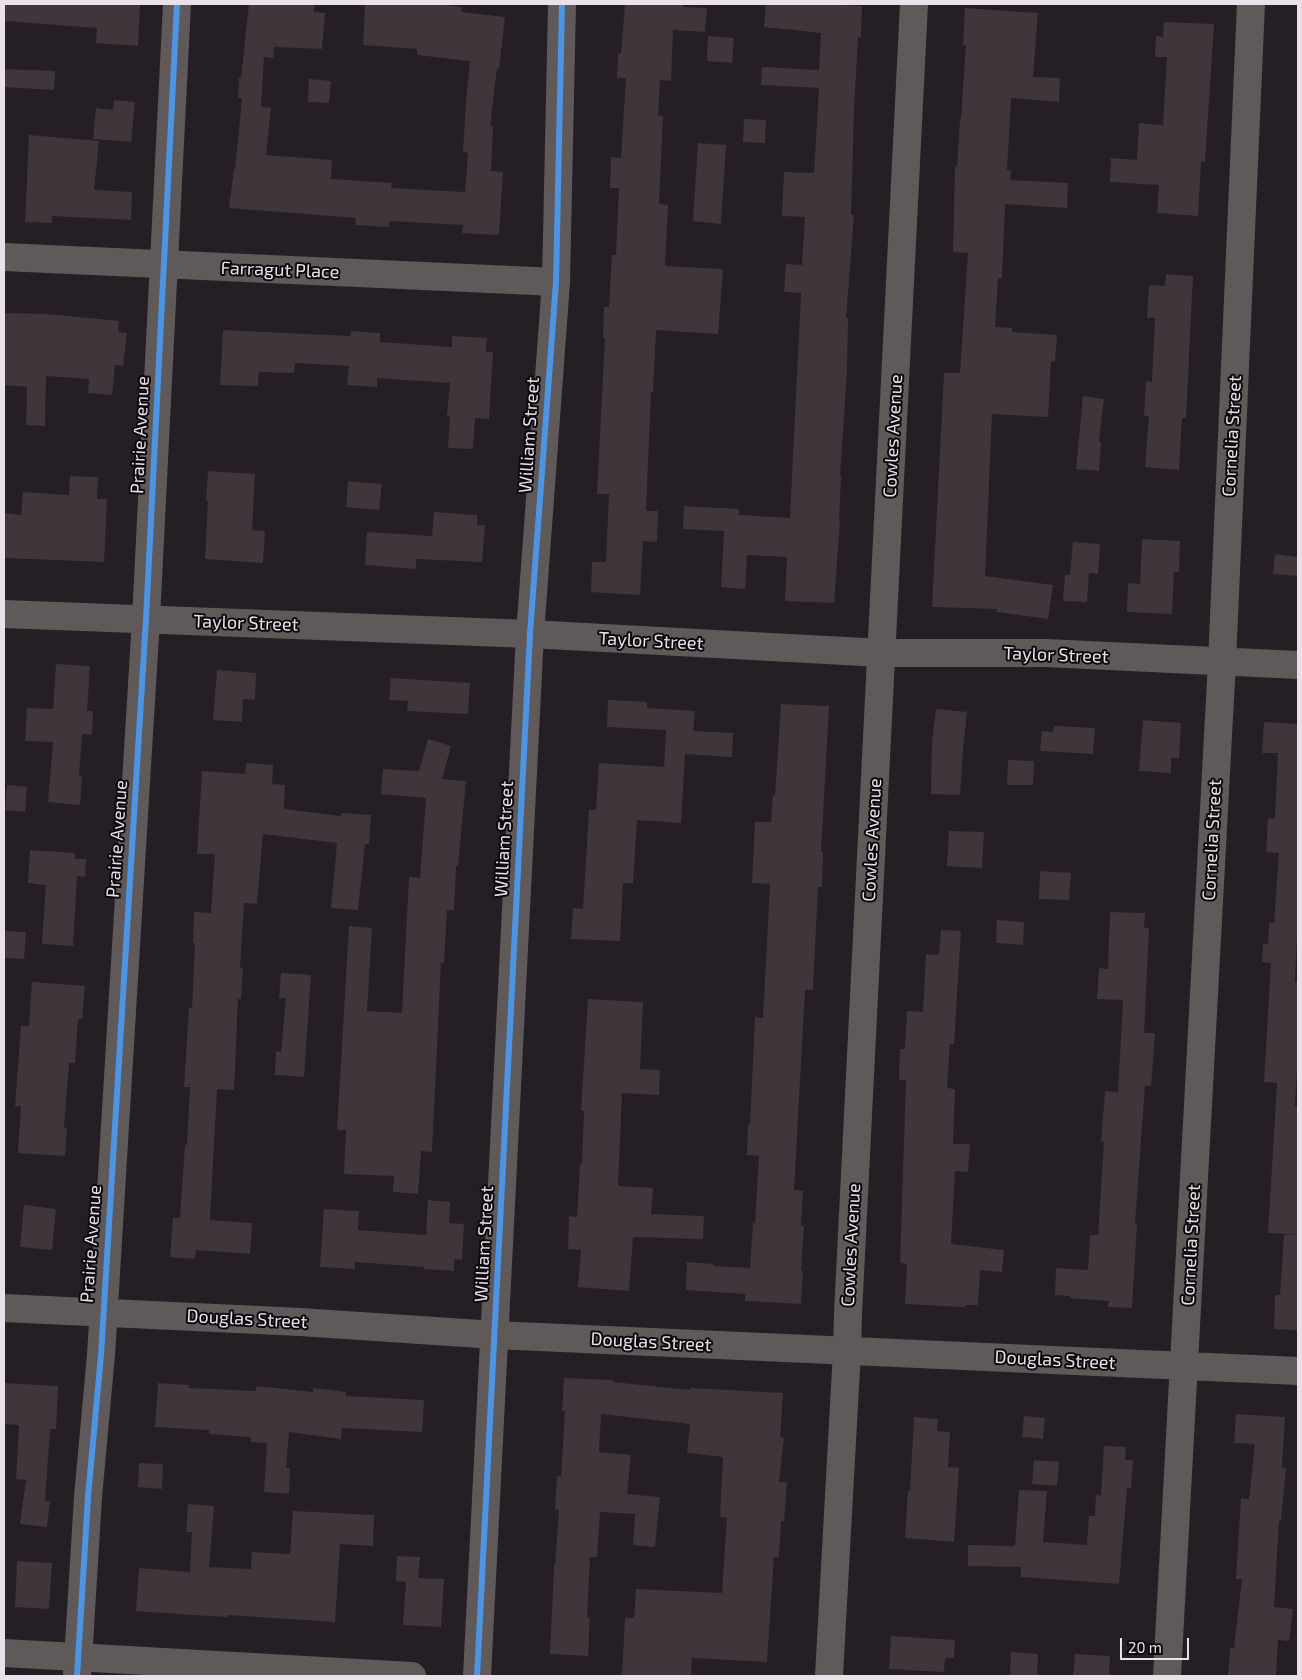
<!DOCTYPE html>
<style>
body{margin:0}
#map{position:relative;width:1302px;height:1680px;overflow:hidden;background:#261e25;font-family:"Exo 2",sans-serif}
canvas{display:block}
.frame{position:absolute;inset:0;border:5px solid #eae0e9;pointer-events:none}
.scale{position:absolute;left:1120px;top:1638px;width:69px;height:22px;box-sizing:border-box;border:2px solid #eae0e9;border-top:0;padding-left:6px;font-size:15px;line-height:18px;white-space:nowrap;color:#eae0e9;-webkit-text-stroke:4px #0e080e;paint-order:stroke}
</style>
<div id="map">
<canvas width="1302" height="1680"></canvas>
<div class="frame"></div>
<div class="scale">20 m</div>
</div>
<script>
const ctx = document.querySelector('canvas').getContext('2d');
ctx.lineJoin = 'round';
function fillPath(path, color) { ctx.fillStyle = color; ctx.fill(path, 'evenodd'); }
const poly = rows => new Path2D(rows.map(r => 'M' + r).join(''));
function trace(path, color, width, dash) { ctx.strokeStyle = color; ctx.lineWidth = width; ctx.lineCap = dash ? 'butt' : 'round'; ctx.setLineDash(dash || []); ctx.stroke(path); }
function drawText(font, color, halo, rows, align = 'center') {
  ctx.font = font + ' "Exo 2",sans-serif'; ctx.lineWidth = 4; ctx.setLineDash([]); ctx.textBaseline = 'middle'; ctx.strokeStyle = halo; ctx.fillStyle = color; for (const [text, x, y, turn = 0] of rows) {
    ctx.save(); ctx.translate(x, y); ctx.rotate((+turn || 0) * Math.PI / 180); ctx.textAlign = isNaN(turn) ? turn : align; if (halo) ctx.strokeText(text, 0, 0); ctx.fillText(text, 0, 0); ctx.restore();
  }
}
fillPath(poly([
 [4,4,140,4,138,46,96,43,97,28,4,21],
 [249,4,314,4,314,12,325,13,322,49,274,47,273,58,264,57,261,107,271,108,266,155,332,160,331,179,392,183,391,188,465,192,468,153,463,152,466,101,470,61,417,55,417,49,363,45,365,4,437,4,462,7,461,12,505,17,499,69,497,68,490,126,493,126,491,171,503,172,499,235,462,233,463,225,389,221,389,227,355,225,356,218,229,208,234,169,235,169,242,99,238,98,239,78,241,78],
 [625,4,683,4,683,7,707,8,705,32,673,30,671,81,660,80,658,116,663,116,659,204,668,205,665,266,723,269,718,334,656,330,653,392,651,392,646,511,658,511,657,542,643,541,640,595,591,592,592,562,606,562,609,494,597,494,605,338,603,338,604,307,609,307,612,255,616,255,619,188,610,188,611,157,621,158,626,78,617,78,618,53,621,54],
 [766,4,816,4,862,6,861,37,858,37,854,111,851,215,854,215,846,318,848,318,847,371,840,475,841,475,839,520,840,521,834,603,785,601,787,557,747,555,745,589,721,587,724,531,683,529,684,506,739,509,739,515,790,518,801,293,784,292,786,264,802,265,805,217,782,216,784,172,814,173,819,88,761,85,762,67,819,70,821,33,764,27],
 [965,8,1038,13,1033,77,1060,78,1059,102,1011,98,1007,170,1011,170,1010,180,1068,183,1067,208,1005,204,1002,278,998,278,995,327,1012,328,1012,332,1057,335,1055,362,1051,361,1048,417,992,414,985,576,1053,585,1048,619,997,612,997,609,932,607,944,373,960,373,968,253,953,252,955,167,957,167,960,119,961,119,966,45,963,45],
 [1164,22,1214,24,1205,162,1201,162,1198,216,1157,213,1159,185,1110,182,1111,158,1137,160,1139,123,1163,125,1167,57,1155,57,1156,36,1163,37],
 [708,36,734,38,732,63,707,61],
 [4,69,55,71,54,90,4,87],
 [309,79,331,81,329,103,308,102],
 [114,100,135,102,131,142,93,139,96,108,113,110],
 [744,119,766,120,765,143,743,142],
 [29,135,99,141,94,190,132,192,131,220,52,216,52,223,25,222],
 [698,143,726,145,721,224,693,221],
 [1166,274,1193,276,1186,418,1182,418,1179,470,1145,467,1149,416,1144,416,1146,381,1152,382,1155,318,1147,318,1149,285,1165,286],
 [4,313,48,314,119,321,118,332,127,333,123,366,115,365,112,395,88,393,89,379,46,376,45,426,26,425,27,387,4,385],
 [223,330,350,336,351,331,380,333,380,342,452,347,452,336,487,338,486,352,493,352,489,419,475,418,473,449,448,448,450,417,447,416,450,383,377,378,377,387,347,385,349,366,295,363,294,373,259,372,258,386,220,385],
 [1083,396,1104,399,1099,441,1101,442,1099,471,1076,469],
 [208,471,255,474,252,530,265,531,263,563,205,559,208,501,206,501],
 [70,476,98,477,97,499,107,499,104,562,4,558,4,513,21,515,23,492,69,495],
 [348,481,382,484,379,510,346,507],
 [434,512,477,515,477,525,485,525,482,562,416,559,416,569,365,565,367,532,432,536],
 [1142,539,1180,541,1179,572,1174,572,1172,614,1127,612,1128,583,1140,584],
 [1073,542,1100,544,1098,574,1089,573,1087,602,1063,601,1065,575,1070,575],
 [1275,554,1298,557,1298,576,1273,574],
 [56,664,90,666,87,711,93,711,92,735,82,734,79,776,82,776,80,805,48,802,53,742,25,741,27,708,53,709],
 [217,670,256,673,255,700,243,699,242,722,213,720],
 [391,678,470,683,468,714,407,711,408,701,389,700],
 [608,700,647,702,647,708,695,711,693,731,733,733,732,757,685,754,681,823,637,820,633,883,623,883,620,941,571,939,573,908,583,909,589,810,596,810,599,763,664,767,666,730,607,727],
 [781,704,829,706,821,852,823,852,822,887,818,887,813,990,805,990,794,1190,803,1191,801,1226,804,1226,801,1271,803,1271,801,1304,745,1301,745,1294,686,1290,687,1262,713,1264,713,1266,750,1268,753,1223,755,1223,759,1156,747,1155,748,1125,750,1125,755,1017,763,1018,770,884,752,883,755,822,771,822,773,795,775,796],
 [936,709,967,712,963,749,960,795,931,794,932,742],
 [1143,720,1181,723,1179,758,1171,758,1171,773,1139,771],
 [1264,722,1298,724,1298,914,1295,982,1298,982,1298,1052,1295,1106,1298,1106,1298,1235,1268,1233,1277,1083,1264,1082,1271,963,1262,962,1263,944,1268,944,1269,923,1274,923,1279,853,1266,852,1268,818,1275,819,1278,753,1262,753],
 [1054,726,1095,728,1093,754,1040,751,1042,731,1053,732],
 [428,739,451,746,442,779,466,781,458,866,456,866,454,910,447,910,444,963,441,963,432,1152,421,1151,418,1194,393,1192,394,1176,344,1174,346,1130,337,1130,349,926,372,928,367,1011,402,1013,409,877,420,878,426,798,381,794,383,769,419,771],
 [1008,760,1034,761,1033,785,1007,785],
 [246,763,273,765,272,784,285,785,284,809,341,816,341,813,371,815,369,844,365,844,358,910,331,908,337,843,263,834,257,904,244,903,240,968,243,969,241,999,238,999,234,1090,217,1089,210,1220,252,1223,250,1254,196,1250,195,1259,170,1257,173,1218,180,1218,185,1145,187,1145,190,1087,184,1087,189,1008,192,1008,195,943,193,943,194,912,211,913,215,854,197,854,202,771,245,774],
 [7,785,27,787,25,812,5,810],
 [949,831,984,832,982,868,947,866],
 [30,850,75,853,75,859,86,859,85,877,77,876,73,946,42,944,46,885,28,883],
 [1040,871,1071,873,1069,900,1039,899],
 [1110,912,1145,913,1144,928,1149,928,1144,1033,1155,1033,1151,1086,1145,1086,1135,1223,1137,1223,1132,1308,1108,1307,1109,1301,1070,1298,1070,1296,1055,1295,1056,1268,1088,1270,1090,1235,1098,1235,1104,1142,1101,1142,1105,1091,1118,1092,1123,1000,1097,999,1099,968,1108,969],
 [997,920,1024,922,1023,945,996,943],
 [941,930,961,931,954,1044,950,1044,947,1088,955,1089,953,1144,970,1144,968,1172,955,1171,951,1244,1004,1250,1002,1272,980,1270,978,1305,965,1305,965,1307,905,1304,907,1264,900,1263,906,1080,899,1080,900,1049,905,1049,907,1011,923,1012,926,954,939,955],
 [4,931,26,932,24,959,4,958],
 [281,973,311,975,304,1077,275,1075,276,1051,281,1052,286,998,279,998],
 [32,982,85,986,82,1019,78,1019,75,1063,69,1063,64,1127,67,1128,65,1156,18,1153,21,1106,15,1106,21,1026,29,1026],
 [588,999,643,1002,640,1069,660,1070,659,1095,622,1093,618,1186,653,1188,651,1214,704,1216,703,1239,633,1237,629,1291,578,1287,581,1250,568,1249,569,1216,577,1217,580,1164,582,1164,584,1111,581,1110],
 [428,1200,450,1202,449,1223,464,1224,462,1260,454,1259,454,1271,424,1269,424,1267,355,1262,355,1269,320,1267,324,1209,359,1211,358,1230,426,1235],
 [24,1205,56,1209,52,1250,20,1247],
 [1284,1235,1298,1235,1298,1330,1274,1329,1275,1295,1280,1295],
 [564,1378,613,1380,613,1382,690,1390,690,1388,783,1393,780,1437,784,1438,779,1482,787,1482,784,1521,781,1521,779,1557,774,1557,767,1662,692,1658,691,1676,622,1676,625,1618,634,1618,636,1589,722,1593,727,1518,720,1517,723,1457,687,1453,690,1424,601,1414,599,1452,631,1455,627,1494,660,1497,655,1547,633,1545,635,1514,600,1512,597,1557,590,1557,587,1618,590,1618,588,1656,550,1654,554,1566,555,1566,559,1510,555,1509,557,1476,561,1477,565,1411,562,1411],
 [4,1383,58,1386,56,1429,50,1429,45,1501,50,1501,47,1527,20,1524,26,1480,16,1479,19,1425,4,1424],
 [158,1383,189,1385,189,1388,256,1391,256,1386,313,1392,313,1388,346,1392,346,1396,424,1400,422,1432,342,1428,341,1439,289,1432,286,1468,290,1468,289,1494,264,1492,267,1443,251,1442,251,1437,209,1434,209,1430,155,1427],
 [1236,1414,1285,1417,1282,1467,1286,1468,1281,1521,1279,1521,1274,1607,1293,1609,1289,1641,1278,1640,1276,1676,1228,1676,1230,1648,1234,1648,1242,1579,1236,1579,1241,1498,1249,1499,1255,1444,1234,1443],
 [1024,1416,1045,1418,1043,1439,1022,1437],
 [914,1417,938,1419,937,1431,950,1432,948,1467,959,1468,954,1542,905,1538,908,1490,910,1491],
 [1104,1446,1126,1447,1125,1460,1133,1460,1131,1488,1127,1488,1119,1584,1021,1577,1021,1567,968,1566,968,1545,1015,1546,1019,1490,1047,1491,1043,1542,1087,1545,1089,1516,1095,1516,1096,1495,1101,1496],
 [1034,1460,1059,1462,1057,1486,1032,1484],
 [139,1463,163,1464,162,1489,138,1487],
 [188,1504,214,1506,209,1567,251,1569,252,1552,290,1554,293,1511,374,1515,373,1546,340,1544,335,1622,227,1615,227,1617,192,1615,136,1611,139,1568,190,1572,192,1532,186,1532],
 [397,1556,420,1557,418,1578,444,1579,441,1627,403,1625,406,1582,396,1581],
 [17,1561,52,1563,49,1609,15,1607],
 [891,1636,955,1640,954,1658,945,1658,944,1672,889,1669],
 [1011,1652,1038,1654,1037,1676,1010,1676],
 [1075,1654,1110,1656,1109,1676,1073,1676]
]), '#3f353b');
trace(poly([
 [4,257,556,282],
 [4,614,530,634,882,653,1046,653,1298,665],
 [4,1308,300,1322,495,1335,1298,1371],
 [4,1653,412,1676],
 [77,1676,88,1497,101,1355,146,619,177,4],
 [477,1676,530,634,556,282,562,4],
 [829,1676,847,1351,848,1313,914,4],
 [1167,1676,1222,662,1251,4]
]), '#5f5959', 28);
trace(poly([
 [77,1676,88,1497,101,1355,146,619,177,4],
 [477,1676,530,634,556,282,562,4]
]), '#4d94e3', 6);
drawText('18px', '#eae0e9', '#0e080e', [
 ["Farragut Place",280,270,2],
 ["Prairie Avenue",140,435,-87],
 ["William Street",529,435,-86],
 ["Cowles Avenue",893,436,-87],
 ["Cornelia Street",1232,436,-87],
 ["Taylor Street",246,623,2],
 ["Taylor Street",651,641,3],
 ["Taylor Street",1056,655,2],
 ["Prairie Avenue",117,839,-86],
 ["William Street",504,839,-87],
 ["Cowles Avenue",872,840,-87],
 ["Cornelia Street",1212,840,-87],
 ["Prairie Avenue",91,1244,-86],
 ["William Street",484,1244,-87],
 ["Cowles Avenue",851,1245,-87],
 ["Cornelia Street",1191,1245,-87],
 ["Douglas Street",247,1319,3],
 ["Douglas Street",651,1342,3],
 ["Douglas Street",1055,1360,3]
]);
</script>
